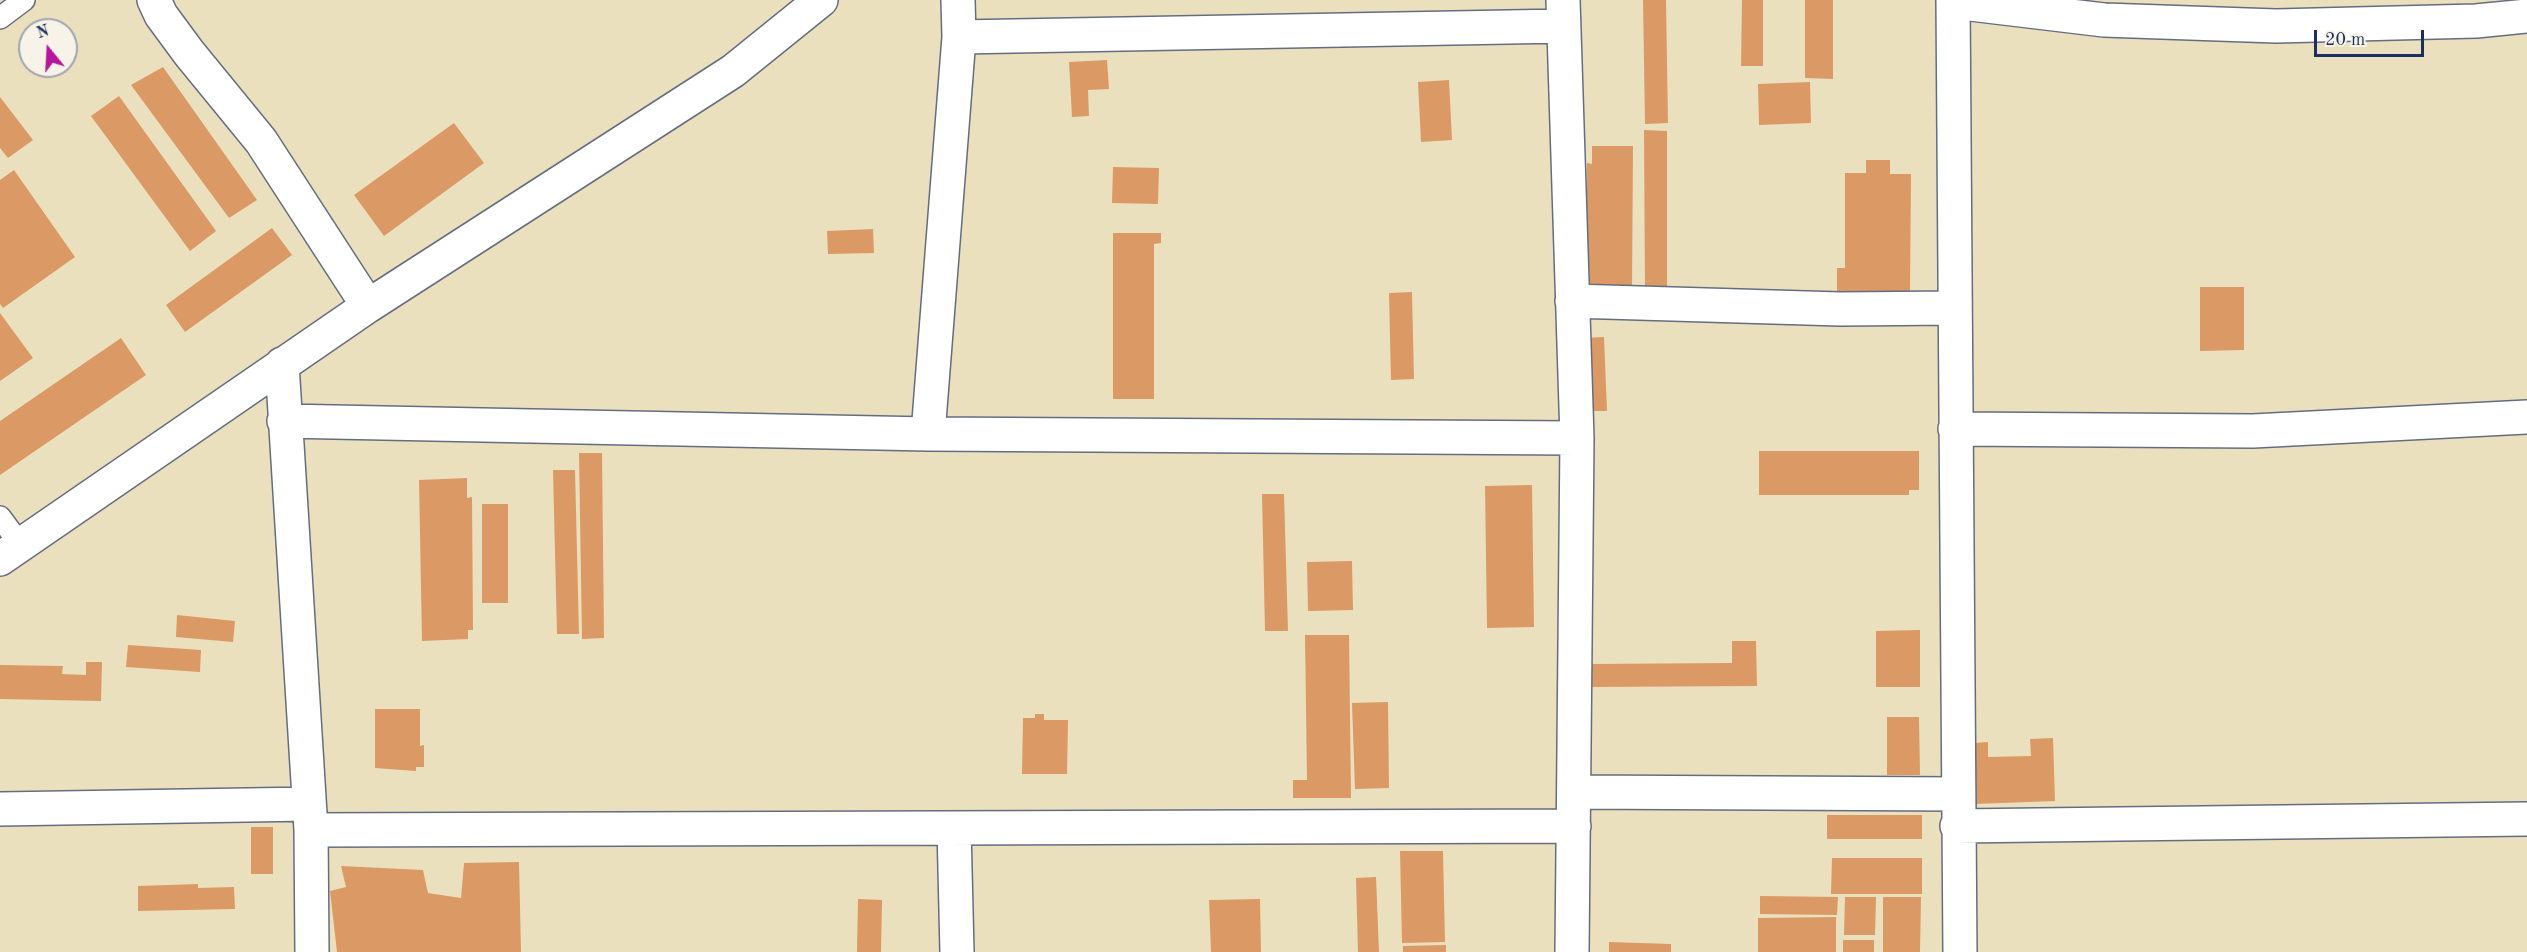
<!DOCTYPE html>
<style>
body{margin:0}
#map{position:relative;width:2527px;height:952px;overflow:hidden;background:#ebe0be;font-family:"Old Standard TT",serif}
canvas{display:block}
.north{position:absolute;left:18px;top:18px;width:60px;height:60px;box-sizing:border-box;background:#f7f3e8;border:2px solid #9fa5b1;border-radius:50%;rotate:342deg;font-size:16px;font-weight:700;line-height:24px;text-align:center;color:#1b2f5e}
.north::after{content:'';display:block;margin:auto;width:21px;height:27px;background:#b5179e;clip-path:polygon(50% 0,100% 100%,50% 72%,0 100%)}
.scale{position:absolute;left:2314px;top:30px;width:110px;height:27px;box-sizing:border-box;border:3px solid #1b2f5e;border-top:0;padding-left:8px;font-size:18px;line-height:21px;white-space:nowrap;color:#1b2f5e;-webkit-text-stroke:4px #f7f3e8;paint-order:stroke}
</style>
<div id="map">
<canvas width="2527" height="952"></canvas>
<div class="north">N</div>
<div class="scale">20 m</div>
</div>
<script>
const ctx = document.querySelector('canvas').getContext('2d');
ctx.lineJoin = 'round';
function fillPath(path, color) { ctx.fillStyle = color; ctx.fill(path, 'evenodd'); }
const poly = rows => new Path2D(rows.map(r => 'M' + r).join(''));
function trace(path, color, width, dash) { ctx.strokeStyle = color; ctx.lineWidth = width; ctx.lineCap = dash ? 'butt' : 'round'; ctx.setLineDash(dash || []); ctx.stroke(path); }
fillPath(poly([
 [1643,0,1666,0,1668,123,1645,124],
 [1742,0,1763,0,1763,66,1741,66],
 [1805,0,1833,0,1833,79,1805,78],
 [1107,60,1109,89,1088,90,1089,116,1072,117,1069,62],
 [163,67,257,200,229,218,131,85],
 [1449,80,1452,140,1421,142,1418,82],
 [1810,82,1811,123,1759,125,1758,84],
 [119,96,216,231,190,251,91,116],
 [0,97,33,140,8,158,0,148],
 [454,123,484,163,384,236,354,195],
 [1644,130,1667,131,1667,290,1645,291],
 [1592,146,1633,146,1632,290,1586,290,1587,163,1592,164],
 [1866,160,1890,160,1890,174,1911,174,1910,293,1837,294,1837,268,1845,268,1845,173,1866,173],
 [1113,167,1159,168,1158,204,1112,203],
 [14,170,75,257,3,308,0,304,0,180],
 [272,228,292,255,185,332,166,305],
 [873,229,874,253,828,254,827,231],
 [1113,233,1161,233,1161,243,1154,244,1154,399,1113,399],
 [2200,287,2244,287,2244,350,2200,351],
 [1412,292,1414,379,1391,380,1389,293],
 [0,313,33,358,0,381],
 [1604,337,1607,411,1585,411,1583,338],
 [121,338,146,375,0,475,0,421],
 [1759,451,1919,451,1919,490,1909,490,1909,495,1759,495],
 [579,453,602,453,604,638,582,639],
 [553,470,575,470,579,634,557,634],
 [467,478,467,498,472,497,473,630,468,630,468,639,422,641,419,480],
 [1532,485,1534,627,1487,628,1485,486],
 [1262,494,1284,494,1288,631,1265,631],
 [482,504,508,504,508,603,482,603],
 [1352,561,1353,610,1308,611,1307,562],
 [177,615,235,621,233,642,176,637],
 [1920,630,1920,687,1876,687,1876,631],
 [1305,635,1349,635,1351,798,1293,798,1293,780,1307,780],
 [1732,641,1756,641,1757,686,1589,687,1589,664,1732,663],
 [128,645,201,650,200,672,126,667],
 [86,662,102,662,101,701,0,699,0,665,63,666,62,674,86,675],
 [1388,702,1389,788,1355,789,1352,703],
 [375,709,420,709,420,746,424,745,424,767,416,767,416,771,375,768],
 [1035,714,1044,714,1044,720,1068,720,1067,774,1022,774,1023,718,1035,718],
 [1887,717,1919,717,1920,775,1887,775],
 [2053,738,2055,801,1975,804,1973,743,1988,742,1988,757,2031,756,2030,739],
 [1827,815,1922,815,1922,839,1827,839],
 [251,827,273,827,273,874,251,874],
 [1400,851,1443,851,1445,942,1402,943],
 [1832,858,1922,858,1922,894,1831,894],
 [519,862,521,952,337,952,330,891,346,887,341,866,423,870,428,893,461,898,464,863],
 [1376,877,1379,952,1358,952,1356,878],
 [198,884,198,888,234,887,235,909,138,911,138,886],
 [1760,896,1838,897,1837,915,1760,914],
 [1845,897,1876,897,1875,935,1844,935],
 [1883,897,1921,897,1920,952,1883,952],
 [858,899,882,900,881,952,857,952],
 [1260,899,1261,952,1211,952,1209,900],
 [1836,917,1836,952,1758,952,1758,918],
 [1843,940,1874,940,1874,952,1843,952],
 [1609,942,1671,944,1671,952,1609,952],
 [1446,945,1446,952,1403,952,1403,946]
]), '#db9965');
const lane = poly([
 [0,18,24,0],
 [0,517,20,544]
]);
const street = poly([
 [154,0,161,15,189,53,261,141,368,306],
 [1563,0,1577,438,1572,952],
 [1953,0,1960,952],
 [1954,2,2104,20,2276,26,2476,21,2527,16],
 [959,37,1563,26],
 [1572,301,1840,309,1955,308],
 [282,364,311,830,312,952],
 [284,421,928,434,959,37,958,0],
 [1955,429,2253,431,2527,417],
 [928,434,1577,438],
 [0,559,368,306,733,71,821,0],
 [1574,792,1958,794],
 [0,809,309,804],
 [1957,826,2527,819],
 [954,828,957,952],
 [311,830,1574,826]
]);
trace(lane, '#646d80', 24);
trace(street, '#646d80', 36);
trace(lane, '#fff', 21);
trace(street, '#fff', 33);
</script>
